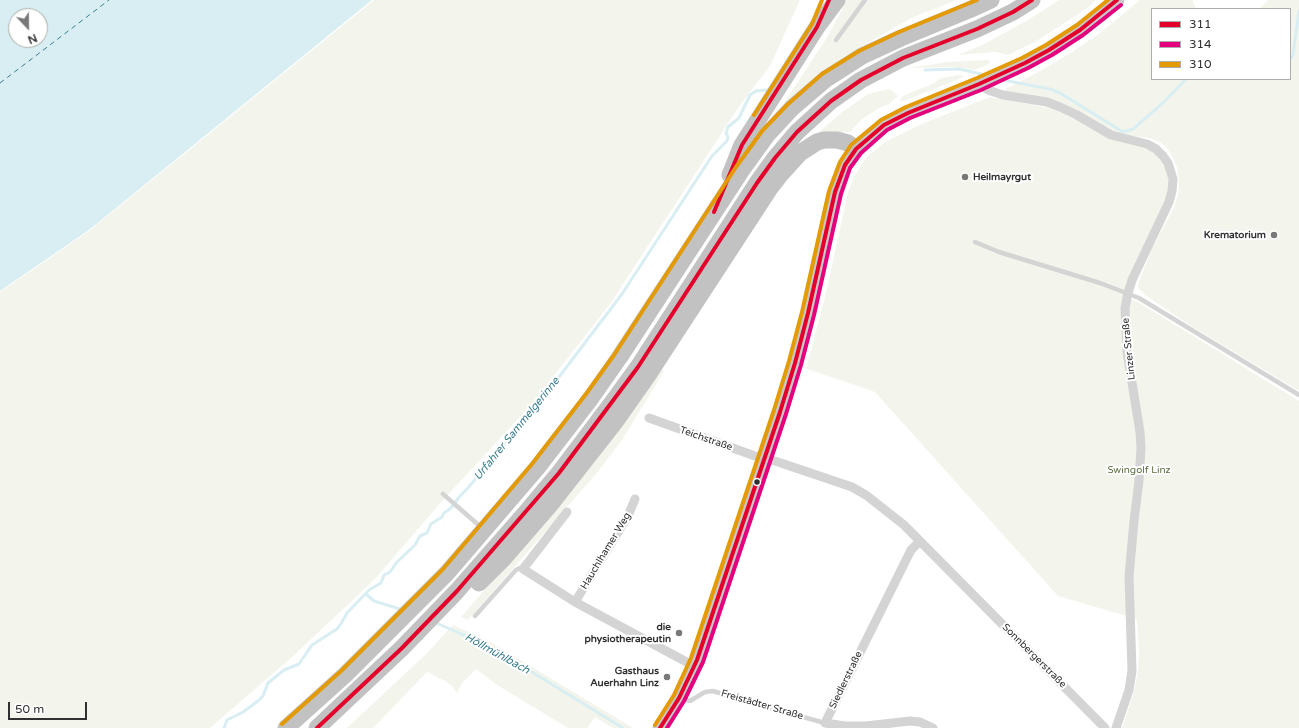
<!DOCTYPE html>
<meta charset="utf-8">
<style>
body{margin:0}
#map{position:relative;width:1299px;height:728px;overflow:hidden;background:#fff;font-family:"Varela Round",sans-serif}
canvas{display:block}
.legend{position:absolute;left:1151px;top:8px;width:140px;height:72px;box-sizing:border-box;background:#fff;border:1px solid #acacac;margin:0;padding:5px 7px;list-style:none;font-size:12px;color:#303030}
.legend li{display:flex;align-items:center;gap:8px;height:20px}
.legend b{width:20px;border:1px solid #acacac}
.north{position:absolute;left:8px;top:8px;width:40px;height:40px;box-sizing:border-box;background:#fff;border:1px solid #acacac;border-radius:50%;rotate:158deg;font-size:11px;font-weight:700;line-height:16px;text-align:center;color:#303030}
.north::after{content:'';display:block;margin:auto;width:14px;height:18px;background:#787878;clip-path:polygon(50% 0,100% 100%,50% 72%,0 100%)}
.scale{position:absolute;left:8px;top:702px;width:79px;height:18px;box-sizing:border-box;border:2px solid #303030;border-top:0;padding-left:5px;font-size:12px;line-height:14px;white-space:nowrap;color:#303030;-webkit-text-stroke:3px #fff;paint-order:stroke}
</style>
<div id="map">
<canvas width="1299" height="728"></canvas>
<ul class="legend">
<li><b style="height:5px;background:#e4002b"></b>311</li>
<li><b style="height:5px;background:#e5007d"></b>314</li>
<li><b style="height:5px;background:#e39a05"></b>310</li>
</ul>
<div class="north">N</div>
<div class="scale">50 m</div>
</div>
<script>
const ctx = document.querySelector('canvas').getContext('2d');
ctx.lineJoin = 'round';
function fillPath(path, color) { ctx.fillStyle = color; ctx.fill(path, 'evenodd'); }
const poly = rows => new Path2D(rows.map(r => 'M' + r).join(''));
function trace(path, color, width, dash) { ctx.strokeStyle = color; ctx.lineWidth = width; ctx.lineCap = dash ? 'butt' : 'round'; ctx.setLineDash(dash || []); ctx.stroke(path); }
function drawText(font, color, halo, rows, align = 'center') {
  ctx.font = font + ' "Varela Round",sans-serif'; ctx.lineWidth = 4; ctx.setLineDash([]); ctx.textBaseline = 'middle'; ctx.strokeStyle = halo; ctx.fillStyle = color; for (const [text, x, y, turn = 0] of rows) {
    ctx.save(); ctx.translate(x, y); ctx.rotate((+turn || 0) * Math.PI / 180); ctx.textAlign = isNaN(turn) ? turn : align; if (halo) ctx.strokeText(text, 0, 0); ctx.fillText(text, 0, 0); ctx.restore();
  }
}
fillPath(poly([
 [374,0,800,0,770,66,740,105,610,304,530,406,443,500,375,579,291,658,210,728,0,728,0,292,89,231],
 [842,0,957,0,916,16,899,25,843,57,784,103,826,39,842,10],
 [1059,0,1096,0,1089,7,1035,42,1008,55,996,52,958,55,982,45,1028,20],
 [1140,0,1192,0,1196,9,1152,9,1152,79,1290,79,1290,9,1259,9,1268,0,1299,0,1299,391,1191,326,1145,295,1138,288,1139,281,1152,249,1174,207,1179,191,1178,170,1173,158,1167,148,1160,142,1149,138,1124,135,1114,132,1102,126,1004,90,1042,70,1072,52,1100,33],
 [988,60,990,61,989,64,975,70,953,67,909,68,947,62],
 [959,75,964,76,957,80,901,102,900,101,902,97,905,95,932,84,941,78],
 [890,89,898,96,889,104,879,108,862,119,850,132,817,134,842,112,868,94],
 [990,97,1050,108,1150,149,1165,162,1170,182,1167,195,1123,297,1138,302,1299,401,1299,728,1122,728,1133,695,1138,672,1139,654,1137,619,1058,596,875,392,814,371,806,369,825,297,848,192,854,177,862,164,869,155,885,142,895,137,924,123],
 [659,369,664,371,622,440,596,474,468,620,461,617,518,552],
 [453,625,487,640,633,728,613,728,595,717,587,728,568,728,497,685,476,669,462,683,457,693,452,686,445,681,427,672,373,728,347,728,425,655]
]), '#f3f5ec');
fillPath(poly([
 [0,0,372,0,89,230,0,291],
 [16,16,40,16,40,40,16,40]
]), '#d9eef2');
trace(poly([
 [1290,59,1293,55,1299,11],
 [925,70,959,69,986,75],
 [1003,80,1050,89,1060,93,1123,132,1133,129,1163,103,1186,79],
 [366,594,374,601,403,610],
 [434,622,475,640,527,669,623,728],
 [224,728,227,720,243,712,258,701,263,696,268,683,284,670,299,664,312,645,337,629,342,622,347,613,369,590,381,583,384,575,390,572,397,562,415,545,420,536,427,533,431,524,442,517,444,513,451,508,460,496,467,489,537,406,622,294,712,156,727,141,728,137,726,133,728,127,739,118,750,95,756,91,766,90]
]), '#d9eef2', 3);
trace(poly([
 [0,83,109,0]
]), '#387d8e', 1, [5, 4]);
trace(poly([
 [836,40,865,0],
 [975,242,999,252,1100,283,1139,298,1299,395],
 [443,494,482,528],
 [475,616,516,570,520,568,523,569],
 [682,699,690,701,705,692,713,691,759,705,825,723]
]), '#d4d4d4', 4.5);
trace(poly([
 [979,84,988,90,1003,95,1047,102,1060,107,1077,115,1111,135,1147,144,1156,149,1163,156,1168,163,1173,179,1172,191,1169,202,1132,280,1128,293,1125,308,1127,352,1140,432,1141,448,1139,481,1134,521,1129,576,1132,671,1129,690,1116,728],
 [649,418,755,456,775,461,852,487,866,495,904,525,1105,728],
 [635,499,628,516,575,602,694,666],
 [567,512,523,569,575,602],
 [920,541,911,550,825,723,845,726,866,726,910,721,920,722,933,728]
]), '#d4d4d4', 9);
trace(poly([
 [660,728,679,698,697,660,780,412,795,363,808,313,835,192,845,165,856,149,866,140,884,125,908,113,979,84,1025,63,1049,50,1080,30,1101,14,1117,0]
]), '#c8c8c8', 15);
trace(poly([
 [730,175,742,145,817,27,837,0],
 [479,583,504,558,550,505,615,422,648,375,770,188,781,174,800,153,817,142,824,140,837,140,848,143,856,149],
 [286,728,345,675,447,573,537,468,591,398,619,358,741,171,767,135,792,108,826,79,862,56,901,38,969,10,991,0],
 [317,728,402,648,457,591,528,510,559,473,614,400,638,367,757,183,775,158,797,132,831,101,861,80,903,58,977,29,1013,12,1032,0]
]), '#c2c2c2', 17);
trace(poly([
 [714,212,742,145,817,27,829,0],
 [317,728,402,648,457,591,559,473,638,367,757,183,775,158,797,132,831,101,861,80,903,58,977,29,1013,12,1032,0],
 [660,728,679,698,697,660,780,412,795,363,808,313,835,192,845,165,856,149,884,125,908,113,979,84,1025,63,1049,50,1080,30,1117,0]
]), '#e4002b', 4);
trace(poly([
 [667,728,684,701,703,662,786,414,801,365,814,315,841,194,850,168,861,153,887,130,910,118,981,90,1028,68,1052,55,1083,35,1121,5]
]), '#e5007d', 4);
trace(poly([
 [754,115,812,24,822,0],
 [282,724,341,671,443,569,532,464,586,394,614,355,736,167,762,131,788,104,822,74,859,51,899,32,977,0],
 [655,725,674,695,691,658,774,410,789,361,802,312,829,191,840,162,851,145,881,120,906,107,977,78,1022,58,1046,45,1077,25,1108,0]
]), '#e39a05', 4);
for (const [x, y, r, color] of [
 [965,177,4,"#787878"],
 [1274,235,4,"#787878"],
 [757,482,3.5,"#303030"],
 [679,633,4,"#787878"],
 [667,677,4,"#787878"]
]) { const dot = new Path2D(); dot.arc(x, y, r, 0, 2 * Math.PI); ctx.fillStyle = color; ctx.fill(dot); trace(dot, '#fff', 1.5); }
drawText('bold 10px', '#303030', '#fff', [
 ["Heilmayrgut",973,177,"left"],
 ["Krematorium",1266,235],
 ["die",671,627],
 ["physiotherapeutin",671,639],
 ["Gasthaus",659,671],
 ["Auerhahn Linz",659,683]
], 'right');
drawText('10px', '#303030', '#fff', [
 ["Linzer Straße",1129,349,-96],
 ["Teichstraße",706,439,19],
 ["Hauchlhamer Weg",606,551,-59],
 ["Sonnbergerstraße",1034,656,45],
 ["Siedlerstraße",846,680,-64],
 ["Freistädter Straße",762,705,16]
]);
drawText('10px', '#5c6d3b', '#fff', [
 ["Swingolf Linz",1139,470]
]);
drawText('italic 11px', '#387d8e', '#fff', [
 ["Urfahrer Sammelgerinne",517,429,-51],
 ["Höllmühlbach",497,654,29]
]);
</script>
